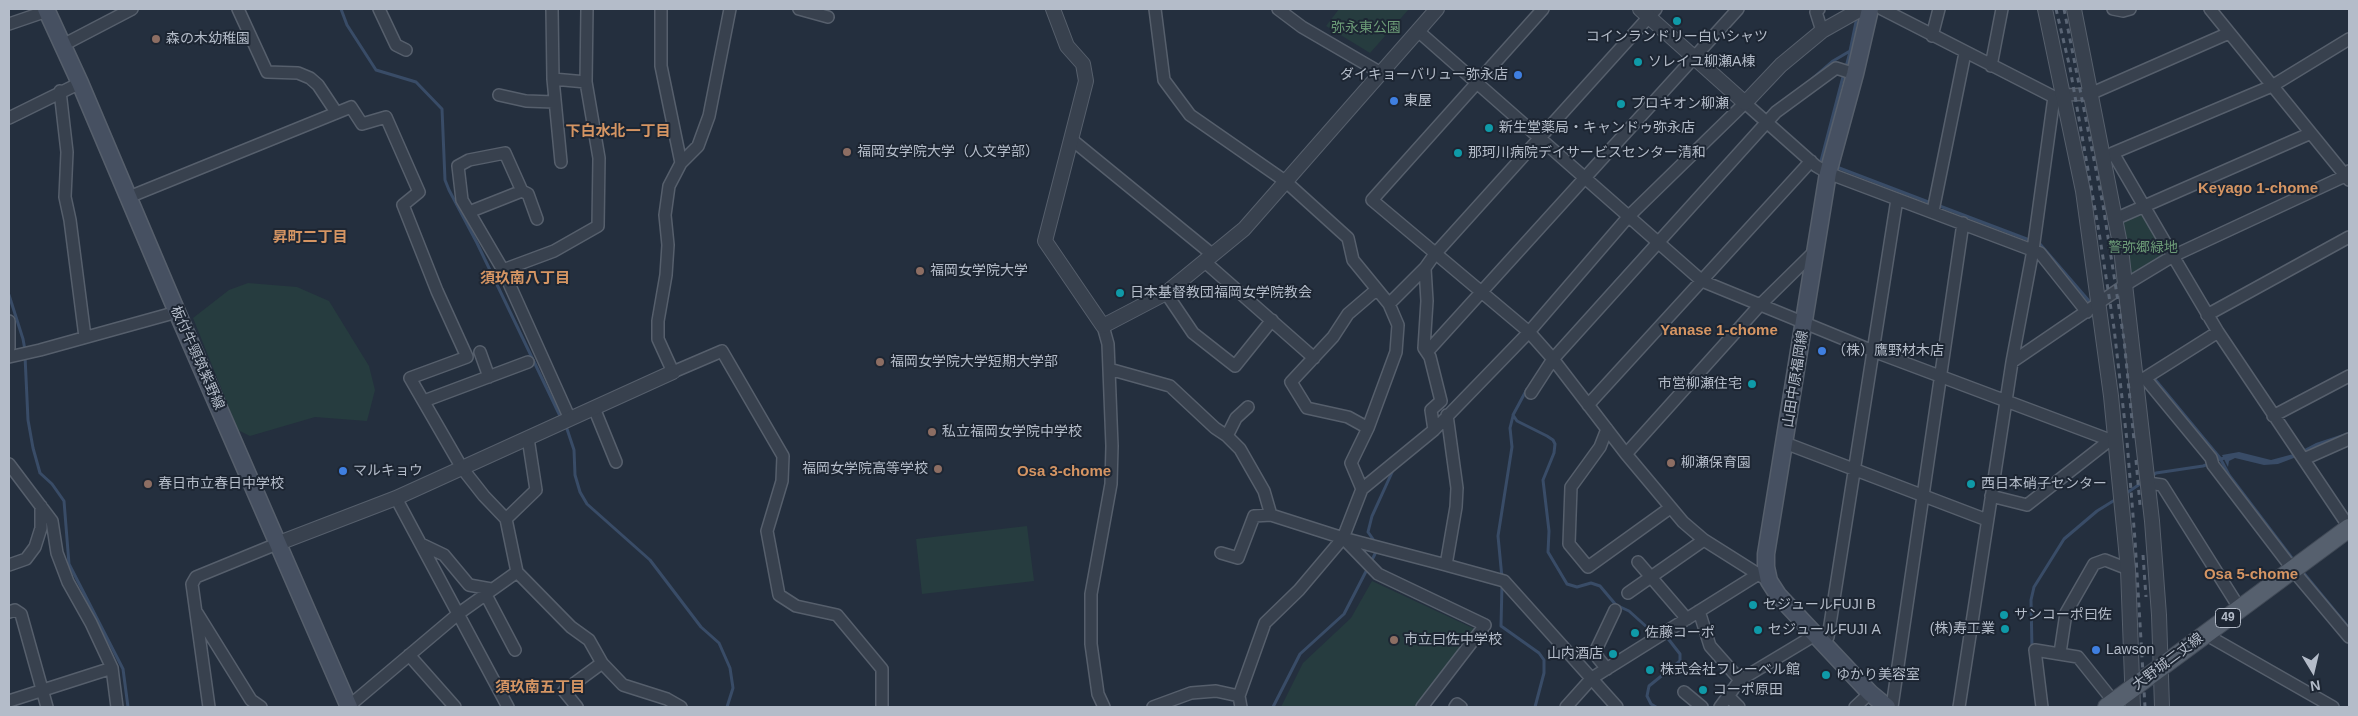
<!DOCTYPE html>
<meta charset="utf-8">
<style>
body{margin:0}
#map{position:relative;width:2358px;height:716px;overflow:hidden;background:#242f3e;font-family:Arial,sans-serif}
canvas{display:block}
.frame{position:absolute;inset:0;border:10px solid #b4bcc9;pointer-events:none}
.north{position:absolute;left:2288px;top:646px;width:50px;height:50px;-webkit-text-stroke:4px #1d2633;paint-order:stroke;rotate:171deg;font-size:14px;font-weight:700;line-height:20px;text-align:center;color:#b4bcc9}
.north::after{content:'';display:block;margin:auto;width:18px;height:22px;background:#b4bcc9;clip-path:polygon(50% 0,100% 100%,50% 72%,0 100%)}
</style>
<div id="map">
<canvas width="2358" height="716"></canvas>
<div class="frame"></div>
<div class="north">N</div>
</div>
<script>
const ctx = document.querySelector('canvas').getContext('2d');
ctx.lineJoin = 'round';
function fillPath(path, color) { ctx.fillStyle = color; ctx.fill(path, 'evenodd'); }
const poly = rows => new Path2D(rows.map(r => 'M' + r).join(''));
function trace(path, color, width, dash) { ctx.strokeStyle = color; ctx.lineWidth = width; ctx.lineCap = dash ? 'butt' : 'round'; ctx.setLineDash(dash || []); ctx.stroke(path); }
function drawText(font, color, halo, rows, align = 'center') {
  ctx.font = font + ' Arial,"Noto Sans JP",sans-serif'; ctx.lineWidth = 4; ctx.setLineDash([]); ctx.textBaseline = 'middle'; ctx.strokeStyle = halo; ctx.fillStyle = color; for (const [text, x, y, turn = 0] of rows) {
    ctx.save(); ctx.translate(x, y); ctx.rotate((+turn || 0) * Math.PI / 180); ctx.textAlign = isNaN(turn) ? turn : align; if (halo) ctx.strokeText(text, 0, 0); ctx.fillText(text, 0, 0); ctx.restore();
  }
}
fillPath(poly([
 [1339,9,1409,9,1370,53,1326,26],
 [2143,207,2171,256,2126,282,2117,220],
 [248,283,297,287,329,301,369,366,375,390,367,421,315,417,250,436,238,430,193,318,229,290],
 [1027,526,1034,581,922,594,916,539],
 [1372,581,1475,629,1416,707,1281,707,1303,663,1351,618]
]), '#263c3f');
fillPath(poly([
 [2349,432,2349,437,2278,464,2264,465,2235,458,2229,461,2228,467,2222,455,2239,452,2271,460,2297,453,2316,443]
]), '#394c67');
trace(poly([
 [341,9,347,25,376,70,416,82,442,109,445,180,449,190,477,243,561,418],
 [1846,67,1850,52],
 [1811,80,1833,61,1850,51,1857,17],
 [1826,163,1821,161,1844,73],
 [1834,166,1931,203],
 [1937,205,2040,244,2089,301],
 [9,295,23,339,25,350],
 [1592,308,1653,240],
 [25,356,28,420,33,448,40,473,52,484,64,501,69,564,123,669,128,707],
 [2153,377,2220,458,2229,475,2295,562],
 [1527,389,1513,415,1517,421,1547,436,1553,440,1555,444,1554,453,1543,480,1549,531,1548,552,1567,584,1577,587,1591,583,1600,586,1616,605,1629,611,1649,629,1658,633],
 [566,426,574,450,575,475,580,492,587,504,650,560,701,627,719,643,730,668,733,688,727,707],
 [2214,461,2228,457],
 [2152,476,2156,473,2203,466,2209,464],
 [2125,494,2143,482],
 [1375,542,1368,532,1372,516,1394,468],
 [2302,571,2349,628],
 [1502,578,1498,536,1512,447,1510,428,1513,416],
 [1502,584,1501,626,1539,653,1544,660,1544,673,1535,707],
 [2032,649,2031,600,2034,587,2064,539,2097,511,2118,498],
 [1273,707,1300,654,1344,614,1375,554,1375,548],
 [1656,707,1651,704,1647,696,1649,686,1680,661,1680,654,1666,636]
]), '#394c67', 3);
const minor = poly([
 [238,9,267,72,298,73,310,78,318,85,336,112],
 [379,9,396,45,406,50],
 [552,9,553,79,586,82,587,9],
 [661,9,661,66,681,163],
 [730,9,709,116,698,146,681,163,669,186,665,215,668,245,666,275,658,321,658,339,673,372,722,351,783,456,782,481,767,531,779,595,796,606,837,615,882,669,882,707],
 [799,9,828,17],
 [1155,9,1164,80,1190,115,1285,181,1348,238,1353,260,1389,304,1398,325,1396,352,1368,428,1351,463,1362,489],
 [1278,9,1302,27,1381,73],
 [1543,9,1372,200,1529,332,1553,359,1626,454,1683,522,1704,540,1769,581],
 [1819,9,1816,12,1822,31],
 [1882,9,2054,97],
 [2113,9,2123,11,2130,9],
 [2210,9,2349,180],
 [9,24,47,11],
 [1418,31,1702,281,1873,351,2110,440,2116,439],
 [1932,36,1939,9],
 [63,45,132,9],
 [1991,66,2002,9],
 [553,79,561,162],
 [60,91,67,152,65,197,70,220,85,337],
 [499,95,526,101,554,102],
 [9,118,80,83],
 [1071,139,1213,255],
 [2113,153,2272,86,2349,39],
 [2105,159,2113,153,2173,256,2345,176,2349,171],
 [129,197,351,107,362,124,386,117,419,192,403,205,437,291,467,357,410,378,462,468,484,496,506,519,517,572,571,627,589,640,602,663,623,685,667,699,681,707],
 [1933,211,1965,53],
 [469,212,522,191],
 [2115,219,2311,133],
 [1205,262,1314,358],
 [503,270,462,200,458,166,469,160,505,153,522,191,528,194,537,219],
 [1166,293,1193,333,1235,366,1272,320],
 [1389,304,1425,268],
 [2207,315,2349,237],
 [9,321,9,348],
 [1103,326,1108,344,1112,446,1111,484,1091,594,1091,644,1098,694,1104,707],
 [480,352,489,377],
 [1427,352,1738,9],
 [9,357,40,350,177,312],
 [2012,362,2125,285,2173,256,2218,332,2349,527],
 [1109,369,1170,386,1215,428,1227,436,1240,449,1264,491,1271,515],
 [2145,378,2211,458,2213,465,2297,575,2349,637],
 [2138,379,2145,378,2218,332],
 [1531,393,1553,359,1776,112,1836,68,1855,74],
 [424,401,528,362],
 [1588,405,1811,161],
 [594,408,616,462],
 [2273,416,2349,376],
 [570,419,503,270,554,251,598,226,599,158,586,82],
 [1368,428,1348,417,1307,408,1291,382,1333,337,1348,314,1376,290],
 [1607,429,1600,447,1571,487,1569,544,1588,567,1670,508],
 [1434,430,1529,332,1629,216,1745,103,1816,166,1828,173,2040,253,2087,312],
 [1227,436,1236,418,1248,407],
 [1785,443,1987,520],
 [1626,454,1759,306,1815,251],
 [2304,459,2349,439],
 [9,464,52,521,57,553,68,582,91,623,112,668,117,707],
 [2148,483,2162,485,2240,609],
 [1991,496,2027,505,2110,440],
 [396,498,508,707],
 [506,519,536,490,528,438],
 [1344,539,1378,574,1485,625,1422,707],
 [421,544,444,555,469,585,491,589],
 [1221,553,1238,558,1254,516,1271,515,1343,538,1446,565,1456,507,1457,488,1447,415],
 [1638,562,1687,619],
 [9,565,26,559,35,547,41,528,41,506],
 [1446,565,1504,581,1617,707],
 [485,593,515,650],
 [1628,593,1704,540],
 [1699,611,1710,646,1740,680],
 [9,612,15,610,21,614,47,707],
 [197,613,251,700,261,707],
 [2205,634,2333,707],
 [1823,643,1828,637,1897,199],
 [2060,653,2066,613,2094,564,2105,560,2128,569],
 [409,655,455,707],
 [1607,669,1598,658,1596,650,1615,610],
 [1684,692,1702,707],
 [1727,695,1739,707],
 [9,701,112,668],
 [349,706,458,614,517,572],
 [209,707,192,584,196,577,279,543],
 [577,707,564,691,602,663],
 [1153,707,1191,693,1216,691,1239,696],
 [1241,707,1239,696,1265,623,1299,590,1343,538,1362,489,1434,430,1431,410,1441,401,1430,357,1424,348,1427,301,1425,268,1435,254,1656,9],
 [1455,707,1457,704,1461,707],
 [1566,707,1592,678,1757,575],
 [1720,707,1740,680,1815,635],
 [1855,707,1870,693],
 [1892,707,1963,223],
 [1959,707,2012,362,2033,250,2054,97,2063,95,2090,94,2229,33],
 [2042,707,2035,650,2078,657,2114,702]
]);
const tertiary = poly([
 [1053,9,1067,46,1083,64,1086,81,1045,241,1103,326,1166,293,1244,229,1437,9],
 [1640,9,1745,103,1781,65,1822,31,1861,9],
 [2045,9,2083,191,2111,396,2128,569,2133,707],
 [2074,9,2121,249,2152,521,2159,615,2162,707],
 [279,543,396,498,673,372]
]);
const secondary = poly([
 [46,9,80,83,177,312,349,707],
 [1870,9,1855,74,1828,173,1766,554,1766,567,1769,581,1778,595,1870,693,1887,707]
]);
const primary = poly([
 [2107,707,2349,528]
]);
trace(minor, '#565f6c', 14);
trace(tertiary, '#565f6c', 16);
trace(secondary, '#565f6c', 19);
trace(primary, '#414a57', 20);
trace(minor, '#38414e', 11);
trace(tertiary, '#38414e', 14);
trace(secondary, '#465061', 16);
trace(primary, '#56606e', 18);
trace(poly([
 [2056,9,2070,68,2099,232,2114,328,2127,441,2135,540,2145,707],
 [2064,9,2103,205,2124,340,2134,440],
 [2136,460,2140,505],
 [2143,555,2146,597]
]), '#5a6575', 3, [5, 5]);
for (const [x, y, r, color] of [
 [1677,21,5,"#0f9aa8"],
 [156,39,5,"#8d6e63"],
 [1638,62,5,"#0f9aa8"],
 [1518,75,5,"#3f7fe0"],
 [1394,101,5,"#3f7fe0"],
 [1621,104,5,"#0f9aa8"],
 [1489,128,5,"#0f9aa8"],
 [847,152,5,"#8d6e63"],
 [1458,153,5,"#0f9aa8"],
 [920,271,5,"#8d6e63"],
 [1120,293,5,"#0f9aa8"],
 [1822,351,5,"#3f7fe0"],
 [880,362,5,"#8d6e63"],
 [1752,384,5,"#0f9aa8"],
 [932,432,5,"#8d6e63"],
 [1671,463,5,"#8d6e63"],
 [938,469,5,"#8d6e63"],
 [343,471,5,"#3f7fe0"],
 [148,484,5,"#8d6e63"],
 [1971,484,5,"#0f9aa8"],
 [1753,605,5,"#0f9aa8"],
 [2004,615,5,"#0f9aa8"],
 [2005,629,5,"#0f9aa8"],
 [1758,630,5,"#0f9aa8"],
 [1635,633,5,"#0f9aa8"],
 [1394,640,5,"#8d6e63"],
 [2096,650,5,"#3f7fe0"],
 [1613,654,5,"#0f9aa8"],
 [1650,670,5,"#0f9aa8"],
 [1826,675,5,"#0f9aa8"],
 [1703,690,5,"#0f9aa8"]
]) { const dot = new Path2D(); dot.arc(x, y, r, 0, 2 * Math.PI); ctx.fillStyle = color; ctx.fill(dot); trace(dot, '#1d2633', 2); }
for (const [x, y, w] of [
 [2228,618,25]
]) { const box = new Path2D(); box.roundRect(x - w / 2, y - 9.5, w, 19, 4); ctx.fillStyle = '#1d2633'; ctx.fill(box); trace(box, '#b4bcc9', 1); }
drawText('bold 12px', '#b4bcc9', null, [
 ["49",2228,618]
]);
drawText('14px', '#6b9a76', '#1d2633', [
 ["弥永東公園",1366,28],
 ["警弥郷緑地",2143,248]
]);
drawText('14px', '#b4bcc9', '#1d2633', [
 ["コインランドリー白いシャツ",1677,37,"center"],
 ["森の木幼稚園",166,39],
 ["ソレイユ柳瀬A棟",1648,62],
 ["ダイキョーバリュー弥永店",1508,75,"right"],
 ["東屋",1404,101],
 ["プロキオン柳瀬",1631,104],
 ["新生堂薬局・キャンドゥ弥永店",1499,128],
 ["福岡女学院大学（人文学部）",857,152],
 ["那珂川病院デイサービスセンター清和",1468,153],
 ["福岡女学院大学",930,271],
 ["日本基督教団福岡女学院教会",1130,293],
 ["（株）鷹野材木店",1832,351],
 ["福岡女学院大学短期大学部",890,362],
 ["市営柳瀬住宅",1742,384,"right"],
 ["私立福岡女学院中学校",942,432],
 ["柳瀬保育園",1681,463],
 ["福岡女学院高等学校",928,469,"right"],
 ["マルキョウ",353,471],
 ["春日市立春日中学校",158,484],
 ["西日本硝子センター",1981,484],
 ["セジュールFUJI B",1763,605],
 ["サンコーポ曰佐",2014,615],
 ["(株)寿工業",1995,629,"right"],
 ["セジュールFUJI A",1768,630],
 ["佐藤コーポ",1645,633],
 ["市立曰佐中学校",1404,640],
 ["Lawson",2106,650],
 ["山内酒店",1603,654,"right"],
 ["株式会社フレーベル館",1660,670],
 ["ゆかり美容室",1836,675],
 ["コーポ原田",1713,690]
], 'left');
drawText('14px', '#b4bcc9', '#1d2633', [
 ["板付牛頸筑紫野線",197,358,66],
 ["山田中原福岡線",1796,379,-81],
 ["大野城二丈線",2168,662,-37]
]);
drawText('bold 15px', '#d59563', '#1d2633', [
 ["下白水北一丁目",618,132],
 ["Keyago 1-chome",2258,189],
 ["昇町二丁目",310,238],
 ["須玖南八丁目",525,279],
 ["Yanase 1-chome",1719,331],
 ["Osa 3-chome",1064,472],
 ["Osa 5-chome",2251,575],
 ["須玖南五丁目",540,688]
]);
</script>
